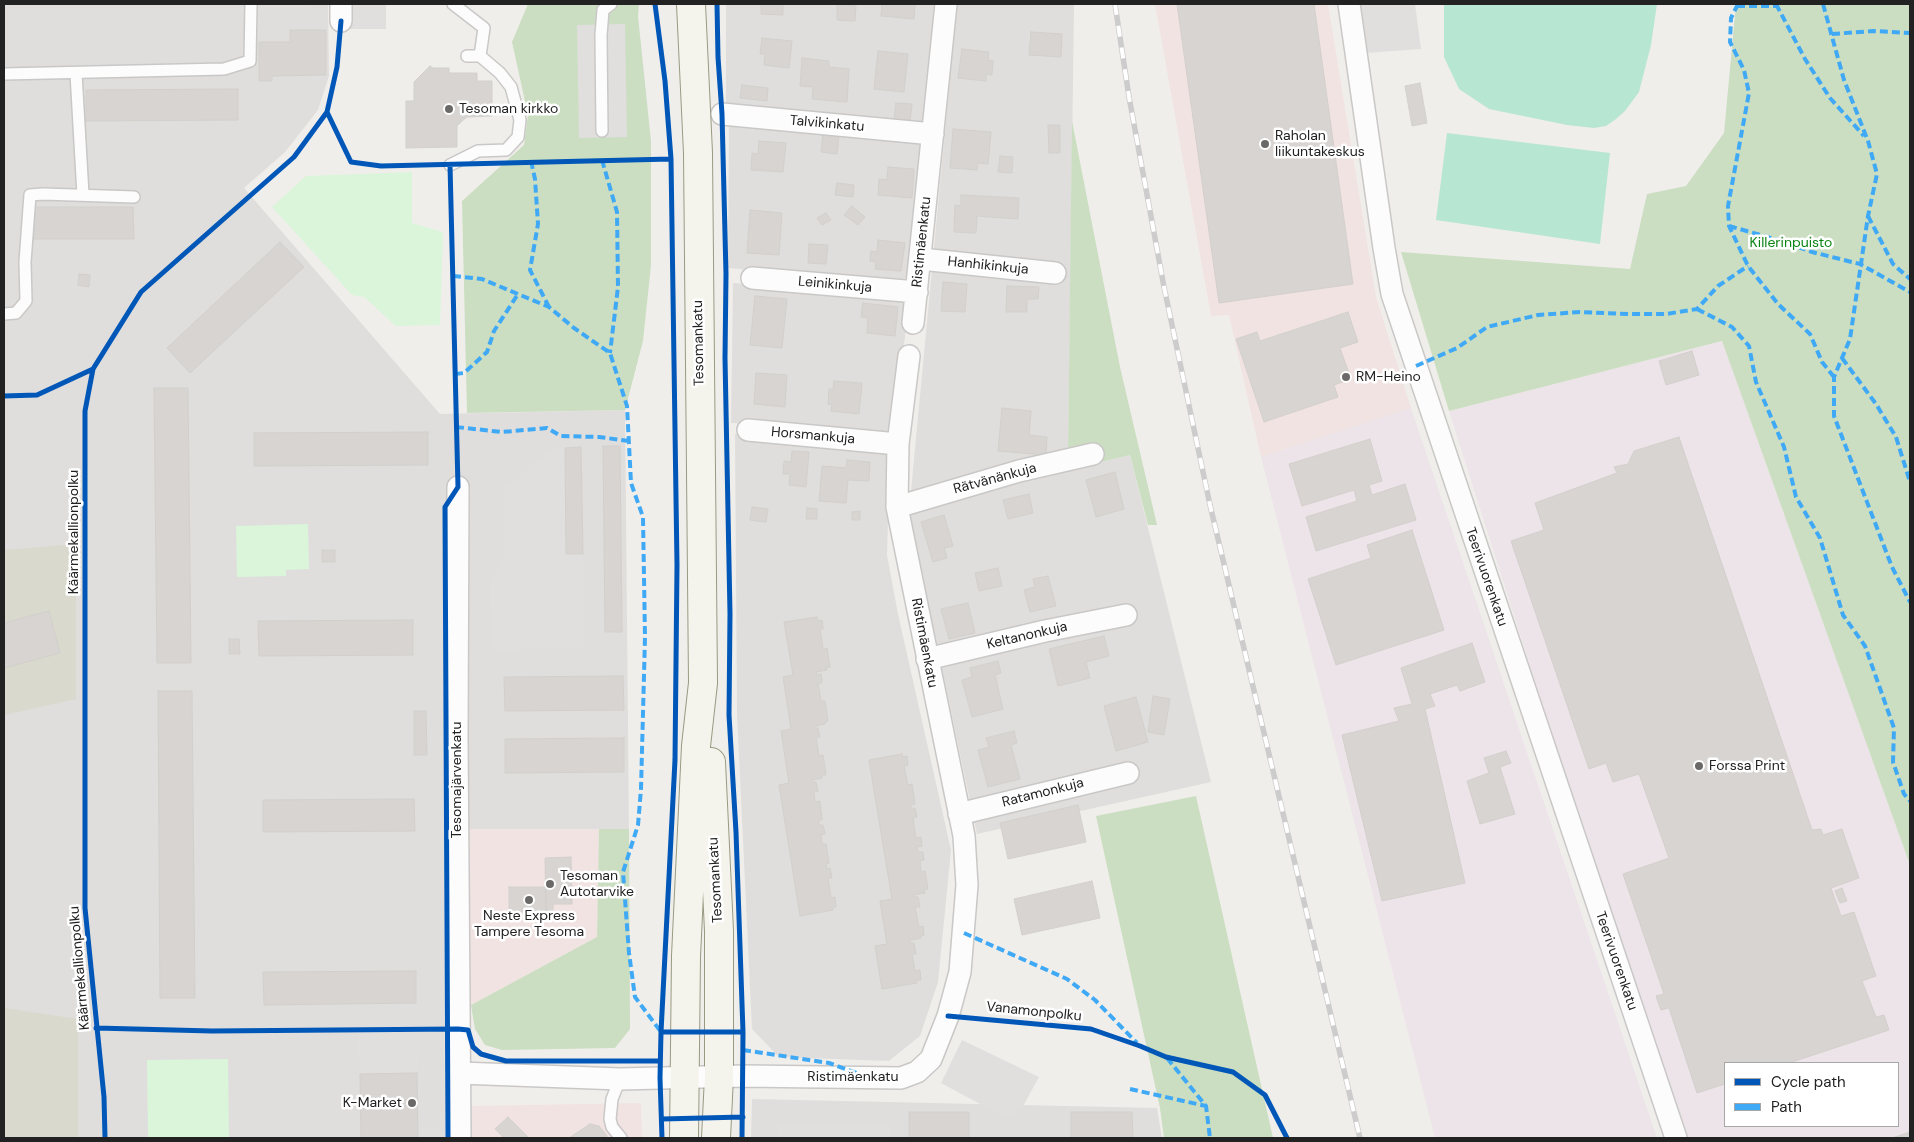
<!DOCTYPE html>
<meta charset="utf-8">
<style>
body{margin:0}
#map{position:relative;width:1914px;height:1142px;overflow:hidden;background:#f0eeeb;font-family:"DM Sans",sans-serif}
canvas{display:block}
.frame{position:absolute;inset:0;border:5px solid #222;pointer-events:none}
.legend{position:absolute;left:1724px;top:1062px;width:175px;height:65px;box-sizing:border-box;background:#fff;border:1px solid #a7a7a7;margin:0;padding:6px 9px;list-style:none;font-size:15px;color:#222}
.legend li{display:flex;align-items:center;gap:10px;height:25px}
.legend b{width:25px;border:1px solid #a7a7a7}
</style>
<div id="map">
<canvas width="1914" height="1142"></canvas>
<div class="frame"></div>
<ul class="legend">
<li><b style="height:6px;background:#0057b8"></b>Cycle path</li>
<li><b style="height:6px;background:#3fa9f5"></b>Path</li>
</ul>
</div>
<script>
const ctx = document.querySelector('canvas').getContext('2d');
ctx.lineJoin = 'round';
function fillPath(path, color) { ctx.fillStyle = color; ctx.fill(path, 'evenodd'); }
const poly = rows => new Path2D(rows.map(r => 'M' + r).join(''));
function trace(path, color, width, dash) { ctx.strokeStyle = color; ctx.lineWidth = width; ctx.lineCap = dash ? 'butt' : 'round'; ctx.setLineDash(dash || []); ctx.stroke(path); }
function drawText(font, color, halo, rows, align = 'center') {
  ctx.font = font + ' "DM Sans",sans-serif'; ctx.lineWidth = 5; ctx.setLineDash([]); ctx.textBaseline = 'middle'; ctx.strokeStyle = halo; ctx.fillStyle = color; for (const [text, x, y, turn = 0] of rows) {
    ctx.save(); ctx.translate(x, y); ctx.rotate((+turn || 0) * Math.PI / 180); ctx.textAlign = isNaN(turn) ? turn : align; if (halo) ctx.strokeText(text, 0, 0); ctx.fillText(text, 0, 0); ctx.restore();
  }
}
fillPath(poly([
 [4,4,328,4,329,76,318,110,285,152,244,188,440,414,625,410,629,829,444,829,445,1138,4,1138],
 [726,4,936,4,926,129,726,109],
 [957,4,1074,4,1068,454,993,473,911,491],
 [729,119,912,138,925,149,910,276,897,282,728,268],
 [733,283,896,295,909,305,892,438,777,425,731,423],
 [735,434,890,453,887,555,898,614,951,850,938,982,920,1036,889,1061,779,1057,752,1029,737,714],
 [1130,455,1211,782,977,834,909,514,996,487],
 [752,1099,1157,1108,1162,1138,751,1138]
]), '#dfdedc');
fillPath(poly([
 [1155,4,1328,4,1376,297,1411,408,1261,457,1229,315,1211,316],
 [469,829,599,829,597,937,471,1005],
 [641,1103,642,1138,472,1138,472,1106]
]), '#f1e3e1');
fillPath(poly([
 [1722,341,1910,865,1910,1138,1686,1138,1546,716,1449,411],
 [1725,1063,1898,1063,1898,1126,1725,1126],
 [1411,408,1657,1138,1435,1138,1261,457]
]), '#ede4e9');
fillPath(poly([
 [76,544,76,699,4,715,4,550],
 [4,1008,78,1019,78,1138,4,1138]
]), '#d9d9cd');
fillPath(poly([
 [528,4,639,4,638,16,651,141,651,265,643,341,625,410,467,413,462,201,524,145,528,115,512,42],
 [1736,4,1910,4,1910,865,1722,341,1449,411,1401,252,1630,269,1647,194,1686,186,1724,133],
 [1072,121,1120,367,1157,525,1148,525,1130,455,1101,462,1097,446,1068,454],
 [1196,796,1273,1138,1164,1138,1160,1108,1096,816],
 [599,829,629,829,630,1029,615,1048,502,1050,485,1045,475,1029,471,1005,597,937]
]), '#cbdec1');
fillPath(poly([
 [412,172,412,223,443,232,440,325,396,326,364,297,352,295,272,207,306,176],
 [308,524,309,569,286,570,286,576,237,577,236,526],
 [228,1059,229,1138,148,1138,147,1060]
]), '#daf5da');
fillPath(poly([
 [1444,4,1657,4,1651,45,1639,92,1625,111,1616,119,1606,126,1594,128,1567,125,1489,109,1459,89,1444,57],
 [1447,133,1610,153,1600,244,1436,220]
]), '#b7e6d2');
fillPath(poly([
 [257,4,307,4,308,8,257,10],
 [349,4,386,4,386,29,350,29],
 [1358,4,1415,4,1421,49,1366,53],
 [625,24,627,137,579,138,577,25],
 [552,448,565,448,566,554,583,554,585,648,491,650,490,583,504,555,503,489],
 [357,1029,422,1029,417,1073,360,1074],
 [962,1040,1039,1077,1022,1108,1006,1118,941,1083],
 [890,1124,891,1138,778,1138,778,1125],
 [418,1127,441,1127,442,1138,418,1138]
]), '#e0dfde');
const building = poly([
 [761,4,783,4,783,15,761,14,761,4],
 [837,4,856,6,855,21,837,20,837,4],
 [882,4,915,4,914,19,881,16,882,4],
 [1177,4,1314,4,1353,284,1219,303,1177,4],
 [290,30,326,30,326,75,272,76,272,81,259,81,259,42,290,42,290,30],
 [1031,32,1062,34,1061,57,1029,55,1031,32],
 [762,38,792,41,789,68,764,65,765,54,760,54,762,38],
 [962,49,989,52,988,60,993,61,992,75,986,74,986,81,958,78,962,49],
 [878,51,908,54,904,92,874,89,878,51],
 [802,58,829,61,829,67,849,69,847,102,812,99,813,87,800,86,802,58],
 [430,66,433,68,449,68,449,73,477,73,477,81,492,81,492,116,467,117,462,121,457,126,457,147,406,148,406,101,414,101,414,82,430,66],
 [1420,83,1427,123,1412,126,1405,86,1420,83],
 [742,85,768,88,767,101,740,98,742,85],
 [238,89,238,120,86,121,86,90,238,89],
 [896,103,912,104,910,121,894,119,896,103],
 [1048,125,1060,125,1060,153,1049,153,1048,125],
 [953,129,991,132,988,164,978,163,977,170,950,168,953,129],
 [823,134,839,135,837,154,821,152,823,134],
 [759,141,786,143,783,172,751,170,752,153,758,154,759,141],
 [1000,156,1013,157,1012,173,998,172,1000,156],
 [888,167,914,169,912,198,878,195,879,179,887,180,888,167],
 [837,183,854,185,853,197,835,195,837,183],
 [961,195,1019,198,1018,219,977,216,976,233,954,232,955,205,961,206,961,195],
 [852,206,865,217,858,225,844,215,852,206],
 [33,207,133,207,134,239,33,239,33,207],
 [750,210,782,213,779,255,747,253,750,210],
 [826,213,831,220,822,225,817,218,826,213],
 [878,240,905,243,901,271,875,269,876,262,870,261,871,251,877,252,878,240],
 [280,242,304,267,190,373,167,348,280,242],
 [809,244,828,245,826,264,808,263,809,244],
 [79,274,90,275,89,287,78,285,79,274],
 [943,282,967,284,965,312,941,311,943,282],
 [1007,286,1039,287,1038,299,1027,299,1027,312,1006,312,1007,286],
 [755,296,787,299,782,348,750,345,755,296],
 [863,303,898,307,895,336,867,333,868,318,861,317,863,303],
 [1348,312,1358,342,1340,348,1351,379,1334,385,1338,397,1264,422,1236,339,1257,332,1260,341,1348,312],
 [1692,351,1699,375,1666,385,1659,361,1692,351],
 [756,373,787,375,785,407,754,404,756,373],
 [834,381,862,383,859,414,831,411,832,405,828,404,829,389,833,389,834,381],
 [154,388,188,388,191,663,157,663,154,388],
 [1002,408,1031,411,1029,435,1047,437,1046,455,998,451,1002,408],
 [428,432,428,465,254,466,254,433,428,432],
 [1679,437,1812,830,1821,829,1823,835,1842,829,1859,878,1831,888,1841,916,1854,912,1876,976,1862,981,1876,1017,1884,1015,1889,1030,1792,1062,1793,1063,1725,1063,1725,1084,1697,1093,1669,1008,1661,1010,1656,996,1664,994,1623,874,1669,858,1639,774,1613,782,1606,763,1589,769,1511,541,1544,530,1535,503,1617,473,1614,467,1628,464,1634,451,1679,437],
 [1370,439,1382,481,1369,485,1372,495,1405,484,1416,520,1316,551,1306,517,1357,501,1354,490,1302,506,1289,464,1370,439],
 [603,446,620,446,622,632,605,632,603,446],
 [581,447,583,554,566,554,565,448,581,447],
 [792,451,809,452,806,487,789,485,790,474,783,474,784,461,791,462,792,451],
 [847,460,870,462,869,481,848,480,846,503,819,501,822,466,846,468,847,460],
 [1115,472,1124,509,1096,517,1086,480,1115,472],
 [1029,494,1033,513,1008,519,1003,500,1029,494],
 [752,507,768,509,766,522,750,520,752,507],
 [807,508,817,509,817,519,806,519,807,508],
 [860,511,860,520,852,520,852,512,860,511],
 [944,515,953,546,944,548,947,558,933,562,921,522,944,515],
 [1412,530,1444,630,1336,665,1308,579,1371,558,1367,545,1412,530],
 [322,550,335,550,335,562,322,562,322,550],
 [998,568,1002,586,979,591,975,573,998,568],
 [1048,576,1056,606,1030,612,1024,590,1035,587,1033,579,1048,576],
 [968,603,975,633,949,639,941,609,968,603],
 [49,611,60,653,4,668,4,623,49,611],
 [817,617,818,621,822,620,823,629,820,629,823,649,827,648,830,667,826,668,827,670,816,672,817,675,821,674,822,683,818,683,821,701,825,701,828,721,825,722,825,724,814,726,814,728,818,728,820,737,816,738,819,756,823,755,826,775,822,775,822,778,812,780,812,782,816,782,818,791,814,792,815,802,820,801,822,820,819,820,819,825,823,825,825,834,821,835,822,844,826,844,829,863,826,864,827,869,830,868,832,878,828,878,831,898,835,897,836,907,833,907,833,910,800,916,779,785,789,783,781,731,791,729,783,677,793,675,784,622,817,617],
 [413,620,413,655,259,656,258,621,413,620],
 [1104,636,1109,656,1086,662,1090,678,1058,686,1049,649,1104,636],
 [229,639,239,639,240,654,229,654,229,639],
 [1472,643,1485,682,1460,691,1457,685,1430,694,1435,706,1425,709,1465,883,1382,901,1342,735,1399,721,1394,708,1412,704,1401,668,1472,643],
 [998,661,1001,673,995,675,1003,709,972,717,962,680,972,677,970,668,998,661],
 [623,676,624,710,505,711,504,677,623,676],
 [158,691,192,691,195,998,160,998,158,691],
 [1153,696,1170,699,1164,735,1148,732,1153,696],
 [1136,697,1148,742,1116,751,1104,706,1136,697],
 [414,711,426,711,427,755,414,755,414,711],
 [1014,731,1017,743,1011,745,1020,779,988,787,978,750,989,747,986,738,1014,731],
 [624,738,624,772,505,773,505,739,624,738],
 [1506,751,1511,763,1500,767,1515,814,1480,824,1467,781,1489,773,1484,758,1506,751],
 [902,754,903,757,907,756,908,765,904,766,908,785,912,784,915,804,911,805,911,809,915,808,917,817,913,818,916,838,921,837,922,846,917,847,918,852,923,852,924,860,920,861,921,872,925,871,928,889,924,890,925,893,913,895,914,897,918,897,920,907,915,907,919,927,923,926,924,935,921,936,921,938,910,940,910,943,914,943,916,954,912,954,915,971,920,970,921,980,917,980,917,983,882,989,875,946,887,944,880,901,892,899,869,760,902,754],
 [414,799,415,831,263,832,263,800,414,799],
 [1078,805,1086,842,1008,859,1000,823,1078,805],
 [571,857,572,904,553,904,553,912,546,912,545,858,571,857],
 [1092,881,1100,918,1022,935,1014,899,1092,881],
 [509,887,545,887,546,912,509,912,509,887],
 [1842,888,1847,901,1840,903,1835,891,1842,888],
 [416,971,416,1003,264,1005,263,972,416,971],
 [417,1073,418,1138,361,1138,360,1074,417,1073],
 [909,1112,969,1112,969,1138,909,1138,909,1112],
 [1071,1112,1132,1112,1133,1138,1071,1138,1071,1112],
 [508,1117,529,1138,504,1138,495,1129,508,1117],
 [590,1124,599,1126,607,1136,606,1138,569,1138,590,1124],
 [1910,1132,1910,1138,1892,1138,1910,1132]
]);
fillPath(building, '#d7d4d2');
trace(building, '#d3d0cc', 1);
const lane = poly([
 [467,56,480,56],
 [76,73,83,195],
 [4,74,224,69,250,61,251,4],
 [602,131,601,35,603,10,611,4],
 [450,165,478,151,506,150,518,137,520,120,511,87,500,73,480,56,484,28,453,4],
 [4,314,16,313,26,301,25,262,30,195,43,194,134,197],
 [620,1079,612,1099,610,1119,612,1127,621,1138]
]);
const street = poly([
 [341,4,341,21],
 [1349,4,1384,248,1392,294,1676,1138],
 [722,114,933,134],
 [921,259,1055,273],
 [752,278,917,292],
 [913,323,946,4],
 [748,430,898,444],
 [458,487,457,737,460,1138],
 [897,507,1019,471,1093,454],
 [927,659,1045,631,1126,615],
 [959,814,1128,773],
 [460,1073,620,1079,744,1076,901,1078,917,1072,931,1059,948,1016,960,972,967,885,964,836,897,507,898,444,909,356]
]);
const secondary = poly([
 [711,762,719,931,719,1077,716,1138],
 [684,1138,686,956,696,746,703,683,698,153,691,4]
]);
trace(lane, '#c9c8c7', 14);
trace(street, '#c9c8c7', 24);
trace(secondary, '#999a82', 30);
trace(lane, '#fdfcfc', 11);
trace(street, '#fdfcfc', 21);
trace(secondary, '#f4f4ed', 28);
const rail = poly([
 [1115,4,1129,97,1164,287,1210,505,1360,1138]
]);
trace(rail, '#ccc', 5.5);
trace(rail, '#fff', 4, [11]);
trace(poly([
 [1738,4,1731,18,1730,42,1744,70,1749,93,1728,206,1729,226,1748,266,1778,304,1810,334,1822,362,1834,377],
 [1776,4,1805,59,1830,98,1864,136],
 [1823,4,1844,80,1868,141,1877,174,1868,216,1850,339,1834,377,1834,416,1892,567,1910,602],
 [1737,6,1779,6],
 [1832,34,1873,31,1910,33],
 [602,160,617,212,618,287,610,353],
 [531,161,535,179,538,224,530,270,549,307],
 [1868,216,1893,264,1910,279],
 [1729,226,1785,242,1812,252,1860,264,1910,292],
 [453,276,482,279,549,307,574,328,610,353,627,406,631,483,643,517,645,637,641,789,638,825,623,872,629,953,635,997,661,1032],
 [1697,309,1732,327,1749,346,1756,382,1784,447,1796,497,1820,538,1843,615,1865,646,1894,728,1893,762,1904,794,1910,801],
 [1842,358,1876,404,1896,437,1910,482],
 [1416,366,1457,348,1487,327,1538,315,1580,312,1628,314,1666,314,1697,309,1718,286,1748,266],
 [455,374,464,373,487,352,494,331,518,294],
 [456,427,502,432,547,428,561,436,599,437,629,441],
 [964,933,1067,979,1095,1000,1137,1043],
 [743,1050,829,1063,873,1079],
 [1167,1058,1206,1106,1210,1138],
 [1130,1089,1206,1106]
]), '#3fa9f5', 4, [8, 4]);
trace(poly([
 [655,4,665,81,671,159,677,565,675,760,661,1032,660,1078,662,1138],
 [717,4,718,57,722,114,726,274,725,358,730,614,729,715,736,832,743,1032,742,1138],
 [327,112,351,162,381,166,671,159],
 [4,396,37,395,93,369],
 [948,1016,1091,1029,1140,1046,1166,1057,1233,1072,1265,1095,1287,1138],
 [96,1028,212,1031,458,1029,468,1030,473,1047,481,1054,506,1061,660,1061],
 [661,1032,743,1032],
 [662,1119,743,1117],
 [105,1138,104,1097,85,908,85,411,93,369,141,292,294,157,327,112,337,67,341,21],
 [448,1138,445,507,458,487,450,165]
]), '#0057b8', 5);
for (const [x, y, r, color] of [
 [449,109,5,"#6a6968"],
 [1265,144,5,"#6a6968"],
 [1346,377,5,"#6a6968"],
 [1699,766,5,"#6a6968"],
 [550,884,5,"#6a6968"],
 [529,900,5,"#6a6968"],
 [412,1103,5,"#6a6968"]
]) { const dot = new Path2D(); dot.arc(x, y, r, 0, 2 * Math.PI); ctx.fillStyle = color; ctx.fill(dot); trace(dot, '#fff', 2); }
drawText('14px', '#222', '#fff', [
 ["Tesoman kirkko",459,109],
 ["Raholan",1275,136],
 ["liikuntakeskus",1275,152],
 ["RM-Heino",1356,377],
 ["Forssa Print",1709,766],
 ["Tesoman",560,876],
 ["Autotarvike",560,892],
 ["Neste Express",529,916,"center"],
 ["Tampere Tesoma",529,932,"center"],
 ["K-Market",402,1103,"right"]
], 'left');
drawText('14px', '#222', '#fff', [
 ["Talvikinkatu",827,124,5],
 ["Ristimäenkatu",922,242,-84],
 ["Hanhikinkuja",988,266,6],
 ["Leinikinkuja",835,285,5],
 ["Tesomankatu",699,343,-91],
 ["Horsmankuja",813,436,5],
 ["Rätvänänkuja",995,479,-15],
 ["Käärmekallionpolku",74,532,-90],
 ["Teerivuorenkatu",1486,577,71],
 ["Keltanonkuja",1027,636,-13],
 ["Ristimäenkatu",924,643,79],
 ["Tesomajärvenkatu",457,780,-90],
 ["Ratamonkuja",1043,793,-14],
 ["Tesomankatu",716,880,-93],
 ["Teerivuorenkatu",1616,961,71],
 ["Käärmekallionpolku",80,968,-95],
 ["Vanamonpolku",1034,1012,6],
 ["Ristimäenkatu",853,1077]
]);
drawText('14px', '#0c8416', '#fff', [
 ["Killerinpuisto",1791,243]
]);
</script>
